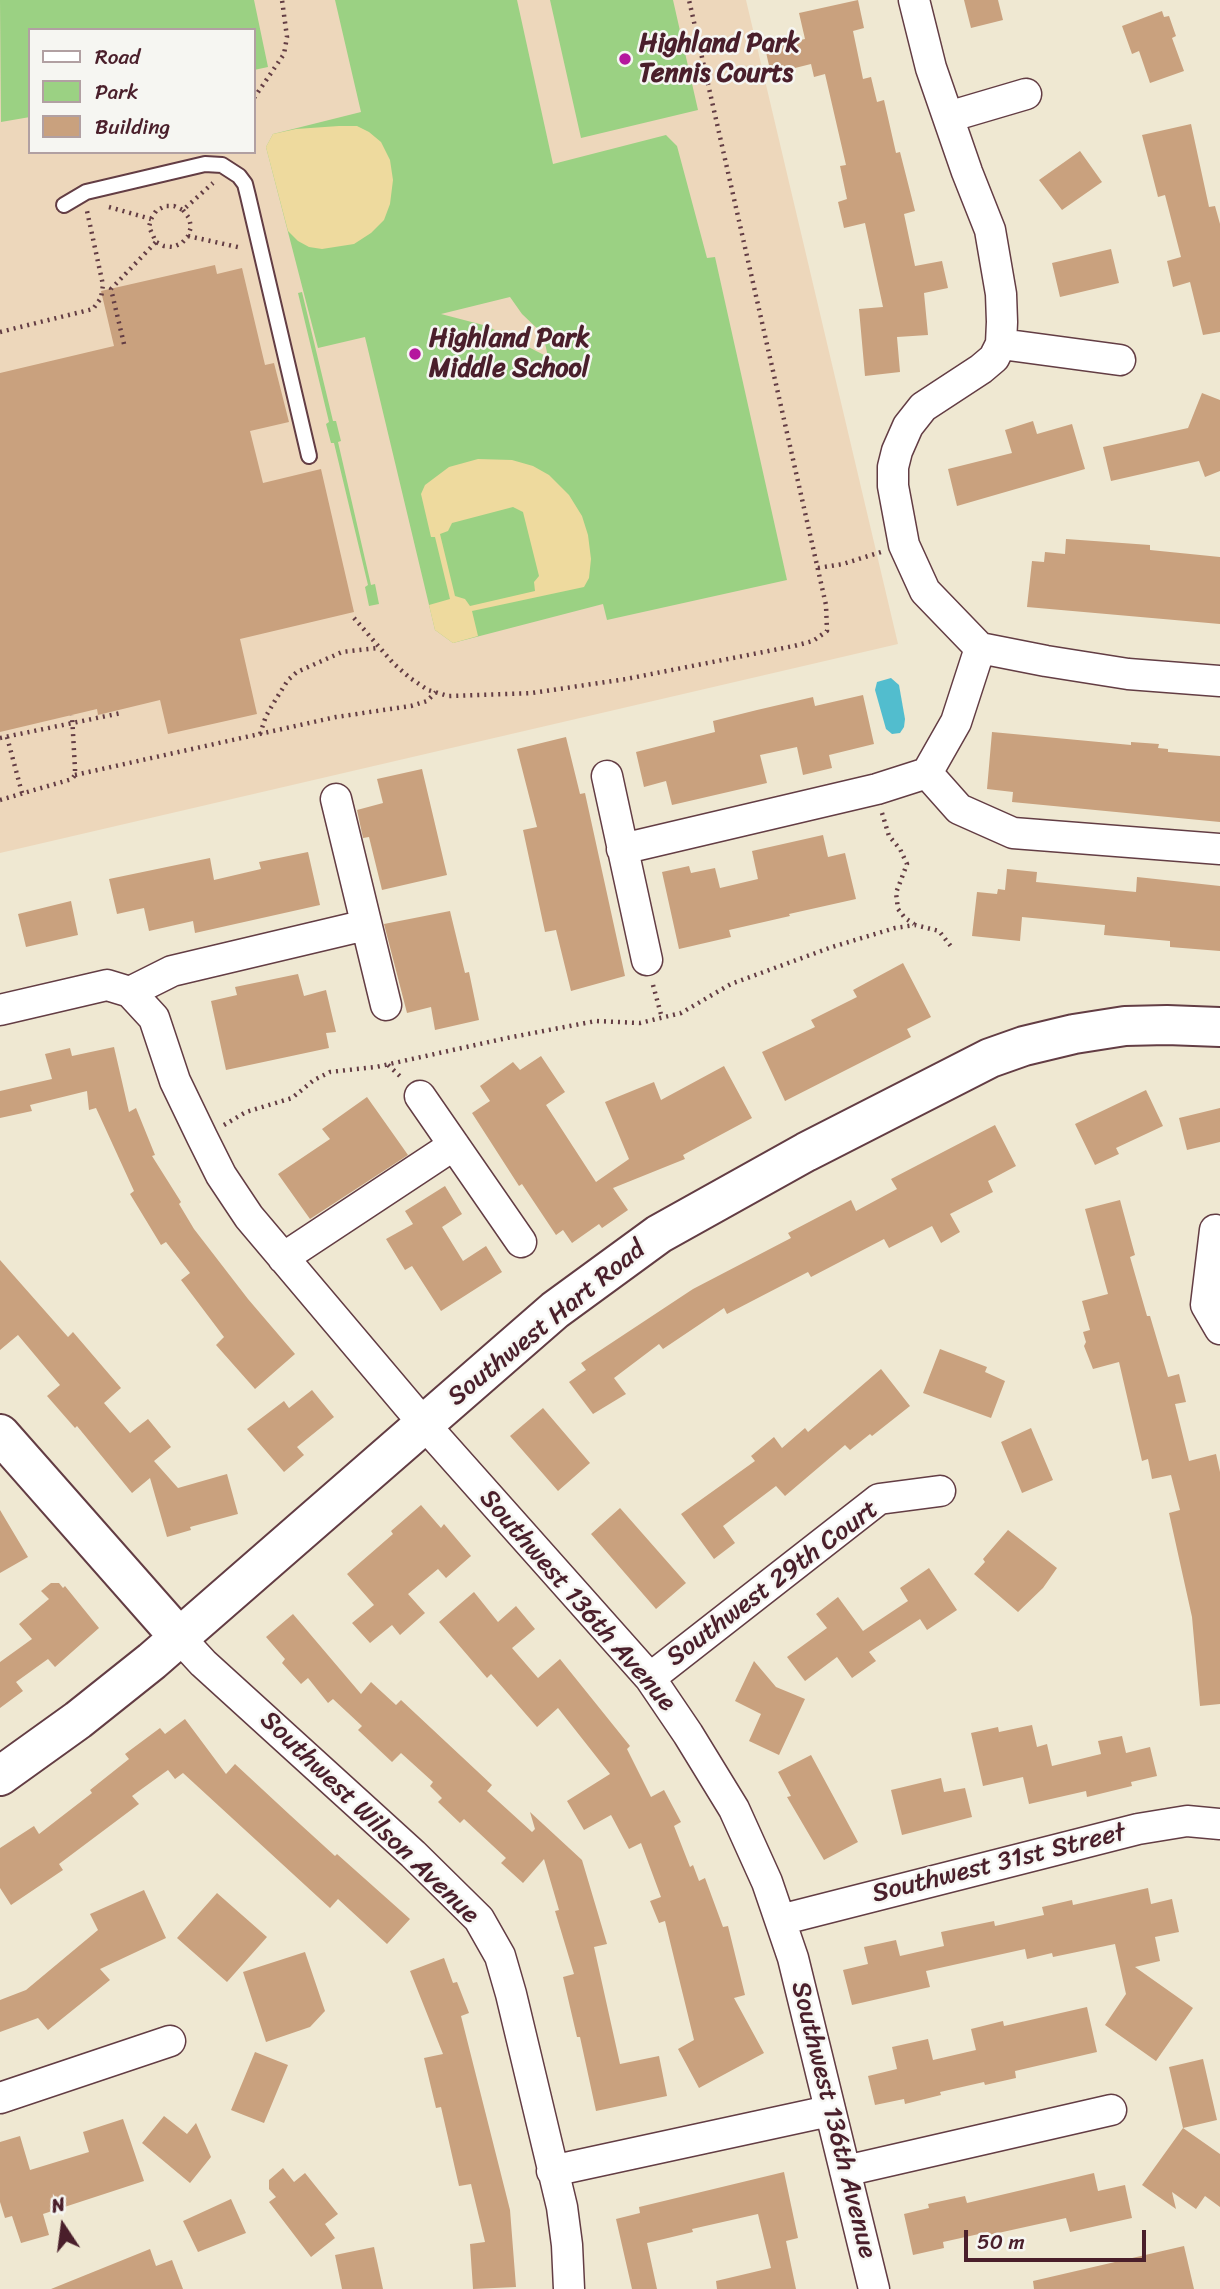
<!DOCTYPE html>
<style>
body{margin:0}
#map{position:relative;width:1220px;height:2289px;overflow:hidden;background:#efe8d2;font-family:Sriracha,sans-serif}
canvas{display:block}
.legend{position:absolute;left:28px;top:28px;width:228px;height:126px;box-sizing:border-box;background:#f6f6f2;border:2px solid #b1a0a2;margin:0;padding:9px 12px;list-style:none;font-size:21px;color:#4a1f2b}
.legend li{display:flex;align-items:center;gap:14px;height:35px}
.legend b{width:35px;border:2px solid #b1a0a2}
.north{position:absolute;left:28px;top:2191px;width:70px;height:70px;-webkit-text-stroke:5px #f6f6f2;paint-order:stroke;rotate:347deg;font-size:19px;font-weight:700;line-height:28px;text-align:center;color:#4a1f2b}
.north::after{content:'';display:block;margin:auto;width:24px;height:32px;background:#4a1f2b;clip-path:polygon(50% 0,100% 100%,50% 72%,0 100%)}
.scale{position:absolute;left:964px;top:2230px;width:182px;height:32px;box-sizing:border-box;border:4px solid #4a1f2b;border-top:0;padding-left:9px;font-size:21px;line-height:24px;white-space:nowrap;color:#4a1f2b;-webkit-text-stroke:5px #f6f6f2;paint-order:stroke}
</style>
<div id="map">
<canvas width="1220" height="2289"></canvas>
<ul class="legend">
<li><b style="height:9px;background:#fff"></b>Road</li>
<li><b style="height:19px;background:#9bd183"></b>Park</li>
<li><b style="height:19px;background:#c9a17e"></b>Building</li>
</ul>
<div class="north">N</div>
<div class="scale">50 m</div>
</div>
<script>
const ctx = document.querySelector('canvas').getContext('2d');
ctx.lineJoin = 'round';
function fillPath(path, color) { ctx.fillStyle = color; ctx.fill(path, 'evenodd'); }
const poly = rows => new Path2D(rows.map(r => 'M' + r).join(''));
function trace(path, color, width, dash) { ctx.strokeStyle = color; ctx.lineWidth = width; ctx.lineCap = dash ? 'butt' : 'round'; ctx.setLineDash(dash || []); ctx.stroke(path); }
function drawText(font, color, halo, rows, align = 'center') {
  ctx.font = font + ' Sriracha,sans-serif'; ctx.lineWidth = 5; ctx.setLineDash([]); ctx.textBaseline = 'middle'; ctx.strokeStyle = halo; ctx.fillStyle = color; for (const [text, x, y, turn = 0] of rows) {
    ctx.save(); ctx.translate(x, y); ctx.rotate((+turn || 0) * Math.PI / 180); ctx.textAlign = isNaN(turn) ? turn : align; if (halo) ctx.strokeText(text, 0, 0); ctx.fillText(text, 0, 0); ctx.restore();
  }
}
fillPath(poly([
 [0,0,746,0,898,644,0,853],
 [30,30,254,30,254,152,30,152]
]), '#edd7bb');
fillPath(poly([
 [0,0,254,0,268,67,254,70,254,30,30,30,30,117,1,122],
 [335,0,517,0,553,164,666,135,677,146,707,258,715,257,787,580,607,620,603,604,453,643,435,630,365,337,318,348,266,147,273,134,361,112],
 [510,297,522,314,543,334,548,357,487,326,441,314],
 [550,0,673,0,698,110,581,138],
 [302,292,333,421,336,421,341,441,338,442,371,585,375,584,379,604,369,606,365,587,368,585,334,443,331,443,326,424,329,422,298,293]
]), '#9bd183');
fillPath(poly([
 [339,126,357,126,369,132,381,142,390,160,393,180,390,204,384,220,371,233,354,244,322,249,309,247,298,241,288,231,266,147,273,134,296,129],
 [478,459,512,460,533,466,549,475,569,495,582,516,588,535,591,559,589,578,584,587,472,611,478,636,453,643,435,630,429,605,450,599,435,537,431,537,421,494,425,485,449,467],
 [513,507,523,512,539,576,534,582,535,591,470,606,465,599,455,596,440,534,448,531,452,523]
]), '#eeda9e');
fillPath(poly([
 [891,678,899,685,905,719,904,727,900,733,892,734,886,729,875,690,877,682]
]), '#52bdce');
fillPath(poly([
 [858,0,864,28,853,31,863,79,871,77,877,102,884,100,896,153,900,152,915,211,904,214,915,266,942,261,948,288,924,293,928,335,897,337,900,372,865,376,859,309,883,307,865,223,844,228,838,202,847,199,840,166,846,165,825,74,814,77,811,64,771,74,765,48,805,39,799,13],
 [964,0,998,0,1003,20,971,28],
 [1162,11,1164,17,1169,16,1176,36,1172,38,1184,71,1150,83,1139,51,1132,54,1122,26],
 [1191,124,1209,207,1215,206,1220,224,1220,332,1203,335,1190,282,1173,287,1167,261,1181,257,1165,195,1158,197,1142,135],
 [1080,151,1102,182,1062,210,1039,180],
 [1111,249,1119,283,1060,297,1052,263],
 [215,265,217,274,242,268,265,365,274,363,289,422,250,431,263,483,321,469,354,612,240,639,257,714,168,734,160,700,98,715,97,709,0,732,0,373,114,346,101,291],
 [1202,393,1220,400,1220,471,1205,477,1199,461,1111,481,1103,447,1188,428],
 [1033,421,1037,434,1072,424,1085,469,957,506,948,469,1012,453,1005,430],
 [1066,539,1150,545,1150,550,1220,557,1220,624,1027,607,1032,561,1044,562,1045,552,1065,554],
 [863,695,874,744,829,755,832,768,803,775,797,747,760,755,767,783,672,805,666,781,644,787,636,752,715,732,713,721,757,710,813,697,815,706],
 [992,732,1131,745,1131,742,1159,744,1158,748,1168,749,1168,752,1220,756,1220,822,1012,802,1013,792,987,789],
 [566,737,580,794,585,793,625,976,571,991,556,930,545,932,523,830,537,827,517,749],
 [422,769,447,875,382,890,369,837,363,838,357,810,383,803,377,779],
 [823,835,828,857,845,853,856,899,789,914,790,916,729,930,731,937,679,949,662,872,689,866,691,873,715,868,720,888,758,879,752,851],
 [308,852,320,905,195,933,193,921,149,931,144,908,117,914,109,879,210,858,214,880,261,869,259,862],
 [1007,869,1037,872,1036,882,1136,892,1137,877,1220,886,1220,951,1170,947,1170,941,1104,935,1105,925,1022,917,1020,941,972,936,977,892,997,894,998,889,1005,890],
 [71,901,78,935,26,947,18,914],
 [450,911,465,973,469,972,479,1020,435,1030,431,1007,407,1013,384,924],
 [903,963,931,1017,907,1029,911,1037,785,1101,762,1052,815,1027,811,1020,857,997,853,990],
 [298,974,304,996,326,990,336,1032,326,1033,329,1048,226,1070,211,1001,237,995,235,987],
 [114,1047,129,1112,136,1108,155,1155,152,1156,181,1202,179,1204,194,1229,248,1299,295,1354,255,1389,216,1345,224,1337,181,1280,190,1273,166,1242,161,1245,130,1194,134,1191,96,1108,89,1110,87,1091,30,1105,32,1111,0,1118,0,1091,52,1079,45,1054,70,1048,72,1056],
 [541,1056,565,1092,546,1105,596,1182,629,1159,605,1102,654,1082,661,1100,724,1066,752,1118,683,1155,685,1159,613,1188,628,1210,602,1228,599,1224,572,1243,563,1230,556,1235,522,1184,519,1186,472,1113,490,1101,480,1086,513,1062,520,1070],
 [1146,1090,1163,1126,1116,1148,1119,1154,1095,1165,1075,1124],
 [367,1097,408,1155,310,1219,278,1174,330,1139,322,1129],
 [1220,1108,1220,1142,1187,1150,1179,1118],
 [995,1125,1016,1166,988,1181,993,1192,950,1214,960,1232,941,1243,932,1226,889,1248,884,1239,811,1277,808,1272,727,1314,724,1308,663,1349,659,1344,614,1378,626,1394,593,1414,569,1382,586,1370,581,1363,693,1289,791,1238,788,1233,851,1200,856,1211,897,1189,891,1179],
 [445,1186,462,1214,442,1227,463,1261,486,1246,502,1272,441,1311,412,1266,405,1270,386,1239,413,1224,405,1211],
 [1120,1200,1135,1255,1130,1257,1147,1316,1150,1316,1168,1377,1179,1374,1186,1402,1175,1404,1189,1461,1216,1454,1220,1472,1220,1704,1200,1706,1192,1617,1169,1513,1180,1510,1171,1475,1152,1479,1148,1459,1142,1461,1119,1362,1093,1369,1084,1346,1086,1342,1083,1332,1090,1330,1082,1301,1108,1294,1085,1209],
 [0,1260,68,1337,73,1332,121,1388,104,1403,130,1433,148,1419,171,1447,154,1461,178,1488,227,1474,238,1514,190,1527,191,1530,167,1537,150,1478,132,1493,77,1426,75,1428,47,1396,60,1385,18,1335,0,1350],
 [940,1349,987,1367,985,1372,1005,1381,991,1418,923,1393],
 [881,1369,910,1406,872,1436,870,1434,850,1450,845,1445,785,1496,776,1486,723,1526,735,1543,714,1559,681,1514,755,1461,751,1456,774,1437,782,1448,805,1428,808,1432],
 [312,1390,334,1417,297,1447,304,1455,284,1472,247,1429,284,1401,289,1408],
 [543,1408,590,1463,558,1491,510,1436],
 [1031,1428,1053,1480,1022,1493,1001,1442],
 [421,1505,441,1528,444,1524,471,1556,446,1578,438,1569,408,1594,425,1613,400,1635,392,1625,370,1643,352,1623,374,1605,347,1574,393,1534,391,1531],
 [620,1508,686,1583,656,1609,591,1534],
 [0,1510,28,1557,0,1573],
 [1008,1530,1057,1568,1043,1588,1018,1612,974,1574,985,1562,983,1559],
 [929,1568,957,1610,927,1630,920,1619,869,1652,876,1661,852,1678,837,1657,805,1681,787,1657,827,1628,816,1614,838,1597,863,1631,908,1601,900,1588],
 [51,1583,59,1583,63,1588,65,1586,99,1628,55,1667,48,1659,16,1682,23,1691,0,1708,0,1662,32,1639,19,1624,49,1599,41,1591],
 [474,1592,498,1622,516,1606,535,1629,512,1648,538,1678,560,1659,630,1746,627,1749,651,1797,664,1790,681,1822,674,1826,690,1867,693,1865,699,1881,705,1878,723,1927,728,1926,745,1995,734,1998,764,2053,699,2088,678,2049,694,2040,665,1921,659,1923,650,1901,661,1897,641,1843,629,1849,611,1815,584,1830,567,1801,610,1774,558,1708,537,1727,491,1674,487,1678,439,1622],
 [293,1614,361,1694,371,1682,396,1705,401,1700,492,1785,487,1791,532,1832,535,1829,530,1812,582,1860,607,1944,594,1947,620,2064,659,2056,667,2096,596,2111,580,2037,577,2037,563,1977,574,1974,555,1911,559,1910,544,1859,523,1883,501,1863,506,1858,464,1819,460,1823,438,1802,442,1798,430,1786,433,1782,401,1753,392,1762,358,1730,362,1726,333,1699,328,1703,308,1678,301,1684,282,1663,285,1659,266,1637],
 [754,1661,776,1687,805,1699,779,1755,749,1741,761,1714,735,1701],
 [185,1719,226,1774,235,1764,290,1815,335,1856,337,1854,410,1919,387,1944,338,1899,330,1908,183,1773,175,1779,168,1770,132,1796,139,1804,59,1864,63,1870,11,1905,0,1888,0,1848,34,1826,39,1834,92,1793,90,1790,129,1759,125,1754,160,1728,165,1734],
 [1032,1725,1037,1747,1047,1744,1052,1766,1101,1754,1098,1741,1122,1736,1126,1753,1150,1747,1157,1776,1131,1782,1132,1786,1087,1797,1086,1791,1029,1804,1023,1777,983,1786,971,1733,998,1727,999,1732],
 [811,1755,858,1842,824,1860,787,1797,791,1796,778,1772],
 [941,1778,944,1792,965,1788,972,1817,902,1835,891,1790],
 [1148,1888,1151,1904,1172,1899,1179,1932,1155,1937,1160,1961,1135,1967,1193,2008,1156,2061,1105,2025,1126,1994,1115,1944,1053,1957,1052,1953,1027,1959,1025,1949,926,1971,930,1987,852,2005,843,1970,868,1964,864,1947,896,1940,900,1956,944,1946,941,1932,994,1921,995,1926,1044,1915,1042,1907,1072,1900,1073,1905],
 [144,1890,166,1938,100,1969,110,1980,48,2030,38,2018,0,2032,0,2000,26,1990,98,1930,90,1914],
 [217,1893,267,1937,227,1982,177,1938],
 [305,1952,325,2011,310,2027,266,2042,243,1972],
 [444,1958,453,1983,457,1982,469,2013,461,2016,510,2210,516,2287,473,2289,470,2244,485,2242,471,2184,459,2186,441,2107,436,2108,424,2058,443,2054,410,1971],
 [1087,2007,1097,2052,1015,2071,1016,2078,985,2085,984,2082,940,2092,941,2095,905,2104,904,2099,875,2105,868,2076,897,2069,892,2047,928,2039,933,2060,976,2050,971,2029,1003,2021,1004,2026],
 [255,2052,288,2065,264,2123,231,2110],
 [1203,2059,1217,2120,1183,2128,1169,2067],
 [164,2116,187,2134,196,2123,211,2157,190,2183,142,2143],
 [123,2119,144,2181,43,2214,49,2235,21,2243,12,2216,5,2218,0,2202,0,2142,20,2136,30,2170,89,2152,83,2132],
 [1183,2128,1220,2154,1220,2207,1205,2196,1196,2209,1172,2192,1176,2209,1142,2185],
 [283,2168,294,2182,305,2173,338,2214,325,2224,335,2238,311,2257,269,2202,276,2197,269,2189,269,2180],
 [784,2172,798,2238,786,2241,796,2289,717,2289,716,2281,771,2268,758,2214,692,2229,693,2232,647,2243,657,2289,632,2289,616,2219,640,2213,639,2207],
 [1094,2173,1098,2191,1125,2185,1132,2218,1070,2232,1066,2218,989,2235,988,2232,943,2242,944,2248,913,2255,904,2214,929,2208,928,2204,965,2196,967,2203],
 [231,2199,246,2233,198,2252,183,2221],
 [1184,2246,1194,2289,1034,2289,1033,2281],
 [374,2247,383,2289,342,2289,335,2255],
 [150,2249,156,2266,172,2260,183,2289,51,2289]
]), '#c9a17e');
const lane = poly([
 [64,205,86,192,205,164,222,165,239,176,245,184,248,196,309,456]
]);
const street = poly([
 [914,0,931,68,967,172,990,230,1001,294,1002,322,1001,344,994,358,981,369,923,407,908,426,897,451,893,467,893,486,904,545,925,591,980,648,1046,661,1128,674,1220,681],
 [948,117,1026,94],
 [1001,344,1120,360],
 [927,773,959,809,1013,833,1220,849],
 [607,776,647,960],
 [336,799,386,1005],
 [622,849,877,789,927,773,956,722,980,648],
 [130,992,154,1018,175,1081,202,1137,221,1175,249,1217,424,1424,650,1678,688,1734,734,1809,767,1882,793,1958,874,2289],
 [130,992,172,971,366,925],
 [0,1010,107,985,130,992],
 [420,1096,521,1242],
 [1215,1230,1206,1305,1220,1329],
 [283,1258,454,1145],
 [179,1637,203,1663,413,1854,479,1919,500,1956,511,1994,562,2207,567,2245,569,2289],
 [650,1678,879,1499,940,1491],
 [780,1920,1138,1829,1187,1821,1220,1824],
 [0,2098,170,2041],
 [552,2171,829,2111],
 [845,2171,1111,2110]
]);
const secondary = poly([
 [0,1434,179,1637],
 [0,1776,78,1720,152,1661,555,1310,659,1234,806,1152,990,1058,1024,1046,1074,1034,1125,1026,1167,1025,1220,1027]
]);
trace(lane, '#633d44', 18);
trace(street, '#633d44', 33);
trace(secondary, '#633d44', 42);
trace(poly([
 [254,98,284,54,287,37,282,0],
 [109,207,151,219],
 [183,210,189,218,191,227,188,236,182,243,173,247,164,246,156,242,149,227,151,219,156,211,165,206,174,206,183,210,213,183],
 [188,236,242,248],
 [0,332,93,309,101,298,103,285,87,211],
 [124,344,111,289,156,242],
 [818,568,843,564,881,552],
 [354,618,393,663,410,678,428,690,448,696,532,693,626,679,794,646,813,641,827,631,826,605,821,583,689,0],
 [260,734,266,716,276,699,288,680,297,672,342,652,377,648],
 [7,737,22,793],
 [0,738,121,713],
 [75,775,336,717,411,706,427,701,436,692],
 [0,800,72,779,75,775,75,769,72,715],
 [882,813,889,836,900,849,907,864,896,893,898,909,905,918,914,924],
 [653,985,662,1018],
 [388,1065,402,1078],
 [224,1125,246,1112,292,1098,314,1080,330,1072,376,1067,507,1038,596,1021,640,1023,681,1013,731,984,832,947,895,928,915,925,939,931,953,949]
]), '#633d44', 4.5, [2, 5]);
trace(lane, '#fff', 14);
trace(street, '#fff', 30);
trace(secondary, '#fff', 38);
for (const [x, y, r, color] of [
 [625,59,7,"#b5179e"],
 [415,354,7,"#b5179e"]
]) { const dot = new Path2D(); dot.arc(x, y, r, 0, 2 * Math.PI); ctx.fillStyle = color; ctx.fill(dot); trace(dot, '#f6f6f2', 2.5); }
drawText('bold 26px', '#4a1f2b', '#f6f6f2', [
 ["Highland Park",639,44],
 ["Tennis Courts",639,74],
 ["Highland Park",429,339],
 ["Middle School",429,369]
], 'left');
drawText('26px', '#4a1f2b', '#f6f6f2', [
 ["Southwest Hart Road",547,1324,-39],
 ["Southwest 29th Court",773,1584,-37],
 ["Southwest 136th Avenue",577,1601,49],
 ["Southwest Wilson Avenue",369,1818,44],
 ["Southwest 31st Street",999,1864,-14],
 ["Southwest 136th Avenue",833,2120,76]
]);
</script>
